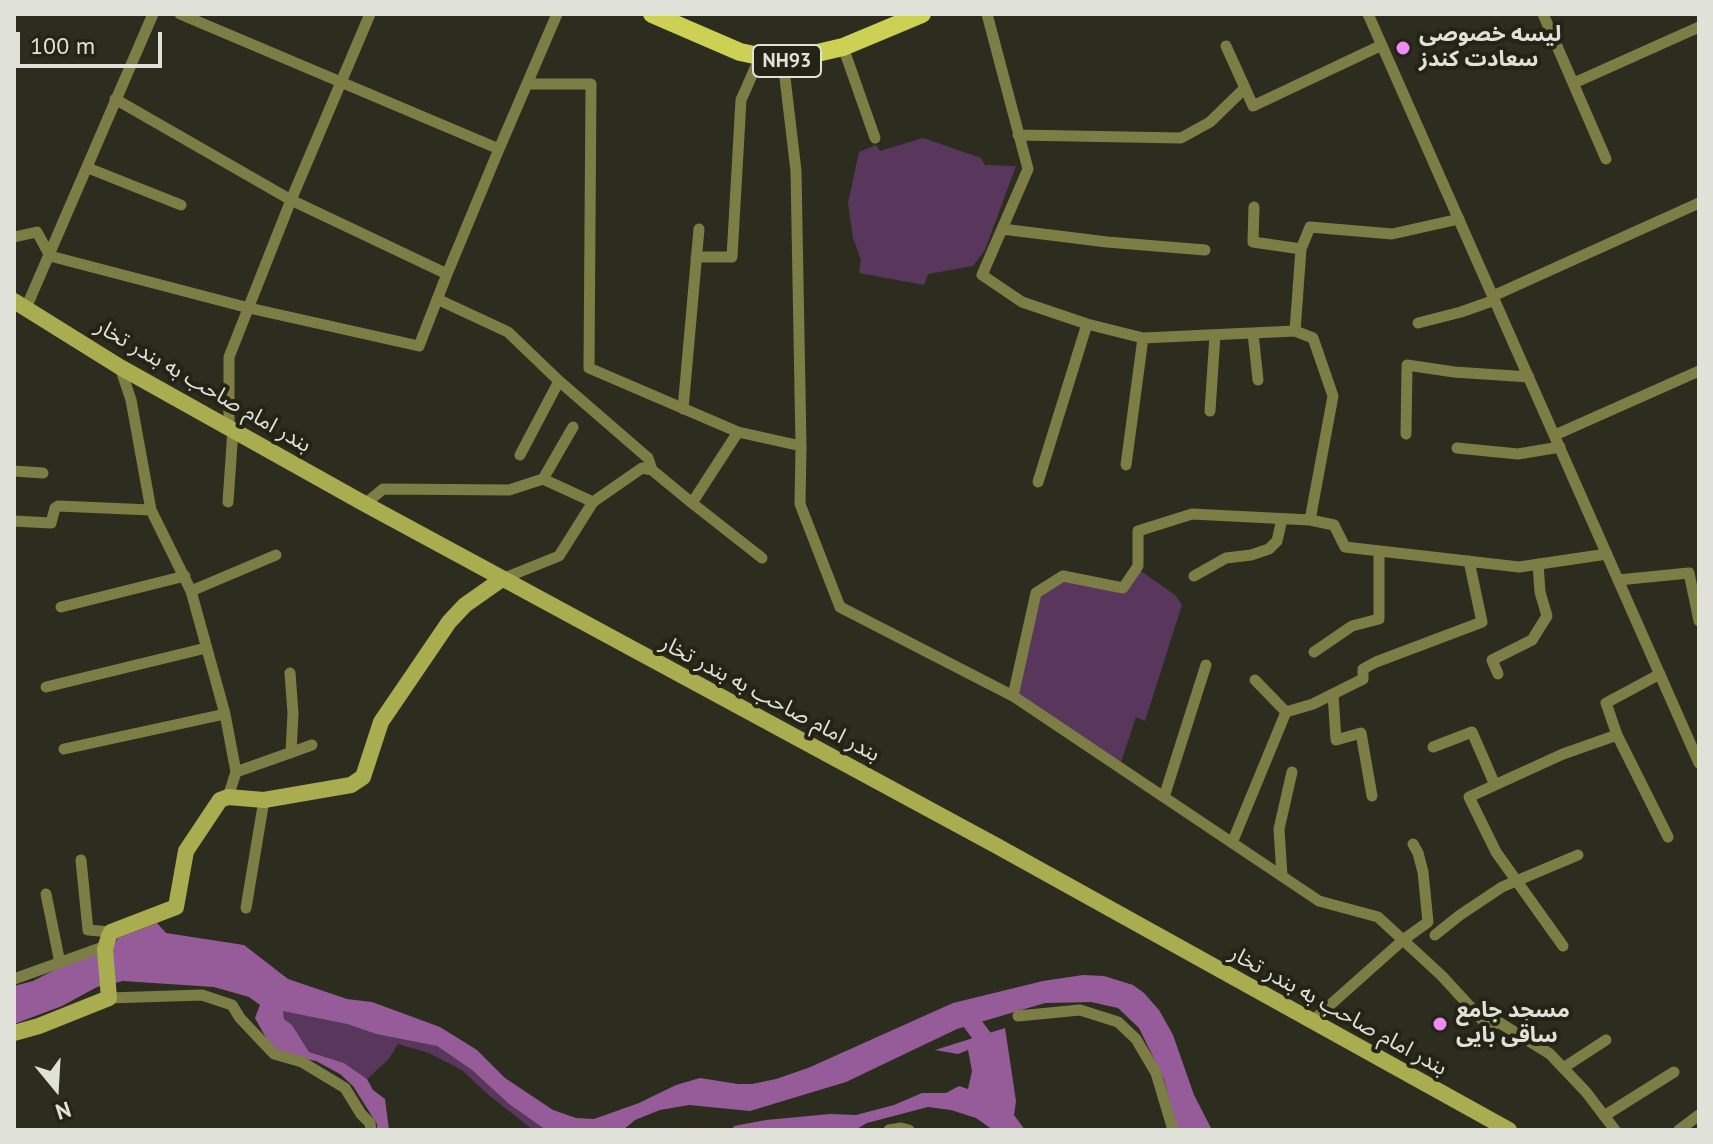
<!DOCTYPE html>
<meta charset="utf-8">
<style>
body{margin:0}
#map{position:relative;width:1713px;height:1144px;overflow:hidden;background:#2c2d1f;font-family:"PT Sans",sans-serif}
canvas{display:block}
.frame{position:absolute;inset:0;border:16px solid #e0e1d8;pointer-events:none}
.north{position:absolute;left:16px;top:1048px;width:80px;height:80px;-webkit-text-stroke:6px #232415;paint-order:stroke;rotate:162deg;font-size:22px;font-weight:700;line-height:32px;text-align:center;color:#e0e1d8}
.north::after{content:'';display:block;margin:auto;width:28px;height:36px;background:#e0e1d8;clip-path:polygon(50% 0,100% 100%,50% 72%,0 100%)}
.scale{position:absolute;left:16px;top:32px;width:146px;height:36px;box-sizing:border-box;border:4px solid #e0e1d8;border-top:0;padding-left:10px;font-size:24px;line-height:28px;white-space:nowrap;color:#e0e1d8;-webkit-text-stroke:6px #232415;paint-order:stroke}
</style>
<div id="map">
<canvas width="1713" height="1144"></canvas>
<div class="frame"></div>
<div class="north">N</div>
<div class="scale">100 m</div>
</div>
<script>
const ctx = document.querySelector('canvas').getContext('2d');
ctx.lineJoin = 'round';
function fillPath(path, color) { ctx.fillStyle = color; ctx.fill(path, 'evenodd'); }
const poly = rows => new Path2D(rows.map(r => 'M' + r).join(''));
function trace(path, color, width, dash) { ctx.strokeStyle = color; ctx.lineWidth = width; ctx.lineCap = dash ? 'butt' : 'round'; ctx.setLineDash(dash || []); ctx.stroke(path); }
function drawText(font, color, halo, rows, align = 'center') {
  ctx.font = font + ' "PT Sans","Noto Sans Arabic",sans-serif'; ctx.lineWidth = 8; ctx.setLineDash([]); ctx.textBaseline = 'middle'; ctx.strokeStyle = halo; ctx.fillStyle = color; for (const [text, x, y, turn = 0] of rows) {
    ctx.save(); ctx.translate(x, y); ctx.rotate((+turn || 0) * Math.PI / 180); ctx.textAlign = isNaN(turn) ? turn : align; if (halo) ctx.strokeText(text, 0, 0); ctx.fillText(text, 0, 0); ctx.restore();
  }
}
fillPath(poly([
 [923,138,981,158,985,165,1016,166,985,250,973,266,928,274,924,285,859,273,861,260,853,238,848,203,859,152,876,145,880,151],
 [1135,567,1175,595,1182,605,1145,721,1136,717,1121,762,1015,694,1037,596,1065,579,1123,594],
 [282,1010,347,1024,376,1034,437,1046,472,1070,509,1104,546,1130,533,1130,485,1092,462,1070,429,1053,398,1044,388,1060,367,1079,344,1063,309,1052,292,1025,284,1019]
]), '#59375c');
fillPath(poly([
 [157,923,166,933,244,945,288,979,347,999,372,1002,440,1027,477,1050,505,1078,553,1110,576,1118,594,1119,639,1103,676,1085,700,1078,738,1084,752,1084,776,1079,808,1068,953,1003,1043,981,1083,975,1104,976,1133,985,1144,993,1159,1010,1173,1035,1194,1095,1212,1130,1177,1130,1164,1079,1139,1028,1118,1008,1091,1002,1045,1003,957,1029,846,1082,750,1111,689,1105,660,1110,635,1120,623,1130,546,1130,509,1104,472,1070,437,1046,376,1034,347,1024,283,1011,284,1019,292,1025,309,1052,344,1063,367,1079,373,1090,385,1099,389,1130,377,1130,377,1124,353,1086,340,1074,316,1061,286,1055,271,1047,255,1018,260,1005,249,997,214,987,123,981,97,987,62,1006,14,1024,14,986,33,981,86,954,112,949,118,938],
 [1005,1028,1016,1101,1014,1115,1025,1130,993,1130,976,1118,951,1110,928,1107,867,1123,855,1130,731,1130,734,1126,766,1120,830,1114,856,1115,894,1105,922,1093,946,1093,959,1086,968,1089,972,1071,968,1050,958,1054,935,1050]
]), '#965c9a');
trace(poly([
 [963,1011,990,1047,991,1055]
]), '#965c9a', 18);
trace(poly([
 [180,14,499,149,557,14],
 [987,14,1028,169,982,275,1022,302,1087,324,1143,338,1295,331,1301,249,1310,227,1392,234,1459,219],
 [1368,14,1699,763],
 [1543,14,1606,159],
 [1226,46,1245,88],
 [843,47,875,138],
 [783,61,796,171,801,446],
 [1574,83,1699,27],
 [527,84,591,84,589,368,738,432],
 [1018,135,1181,138,1210,122,1245,88,1253,106,1382,45],
 [88,168,181,205],
 [1254,207,1253,242,1301,249],
 [1002,229,1107,242,1205,250],
 [14,237,37,232,50,256,249,308,419,346,447,274,291,200,115,99],
 [696,257,732,257,741,100,760,57],
 [447,274,499,149],
 [1493,296,1699,203],
 [437,299,508,332,559,381,648,458,652,470,692,503,738,432,801,446,800,504,840,607,1013,696,1319,901,1378,917,1442,976,1486,1024,1500,1023,1550,1054,1586,1092,1615,1130],
 [26,308,153,14],
 [1418,323,1461,312,1495,300],
 [1253,333,1258,380],
 [120,367,131,400,151,510,191,591,225,714,236,772,228,797],
 [683,409,699,229],
 [1210,411,1215,335],
 [229,427,229,357,291,200,370,14],
 [1406,434,1407,365,1454,372,1529,377],
 [1555,435,1699,371],
 [1457,448,1518,454,1560,447],
 [520,455,559,381],
 [1126,465,1143,338],
 [14,471,43,473],
 [543,479,593,502],
 [1038,482,1087,324],
 [228,502,233,429],
 [692,503,762,558],
 [365,504,383,489,509,490,543,479,573,427],
 [1310,520,1334,525,1345,547,1519,567,1607,554],
 [14,521,51,523,55,508,58,506,151,510],
 [1194,576,1226,558,1251,555,1269,549,1277,541,1282,519],
 [502,579,559,556,593,502,642,468,652,470],
 [1618,580,1689,573,1699,621],
 [191,591,276,555],
 [61,607,185,576],
 [1314,652,1352,626,1379,619,1379,551],
 [290,673,293,713,291,753],
 [1498,674,1492,660,1532,640,1547,616,1540,592,1538,564],
 [1660,674,1606,703,1617,735,1668,837],
 [1255,680,1286,712],
 [46,687,206,648],
 [1333,694,1336,740,1361,733,1372,796],
 [1013,696,1036,593,1063,576,1123,588,1138,566,1138,531,1192,514,1310,520,1333,396,1313,338,1295,331],
 [1433,747,1472,732,1495,785,1563,754,1617,735],
 [64,749,225,714],
 [236,772,312,745],
 [1495,785,1469,797,1496,852,1563,946],
 [1164,797,1206,665],
 [1232,843,1286,712,1313,704,1363,679,1363,669,1376,662,1482,622,1469,561],
 [81,860,88,930,111,932],
 [1282,876,1279,829,1292,772],
 [46,894,60,963],
 [246,908,264,800],
 [1435,935,1460,915,1502,887,1578,855],
 [14,979,106,946],
 [109,998,202,995,232,1005,240,1018,274,1054,302,1062,345,1088,361,1114,370,1123,371,1130],
 [1018,1016,1080,1010,1118,1022,1136,1039,1156,1073,1173,1130],
 [1311,1022,1403,940,1428,922,1423,872,1418,853,1413,844],
 [1563,1068,1606,1040],
 [1604,1116,1674,1072],
 [889,1130,901,1128,909,1130],
 [1679,1130,1699,1115]
]), '#7c7e46', 11);
trace(poly([
 [14,301,120,367,365,504,997,846,1509,1130],
 [14,1033,39,1026,109,998,105,949,109,936,111,932,176,907,186,851,220,800,228,797,264,800,351,785,363,777,381,722,449,622,465,605,502,579]
]), '#a9ad4f', 16);
trace(poly([
 [652,14,740,52,783,61,843,47,922,14]
]), '#ccd153', 18);
for (const [x, y, r, color] of [
 [1403,48,8,"#ef8bf6"],
 [1440,1024,8,"#ef8bf6"]
]) { const dot = new Path2D(); dot.arc(x, y, r, 0, 2 * Math.PI); ctx.fillStyle = color; ctx.fill(dot); trace(dot, '#232415', 3); }
for (const [x, y, w] of [
 [787,61,68]
]) { const box = new Path2D(); box.roundRect(x - w / 2, y - 16, w, 32, 6); ctx.fillStyle = '#232415'; ctx.fill(box); trace(box, '#e0e1d8', 2); }
drawText('bold 20px', '#e0e1d8', null, [
 ["NH93",787,61]
]);
drawText('bold 22px', '#e0e1d8', '#232415', [
 ["لیسه خصوصی",1419,35],
 ["سعادت کندز",1419,60],
 ["مسجد جامع",1456,1011],
 ["ساقی بایی",1456,1036]
], 'left');
drawText('22px', '#e0e1d8', '#232415', [
 ["بندر امام صاحب به بندر تخار",203,386,30],
 ["بندر امام صاحب به بندر تخار",770,699,28],
 ["بندر امام صاحب به بندر تخار",1338,1011,29]
]);
</script>
